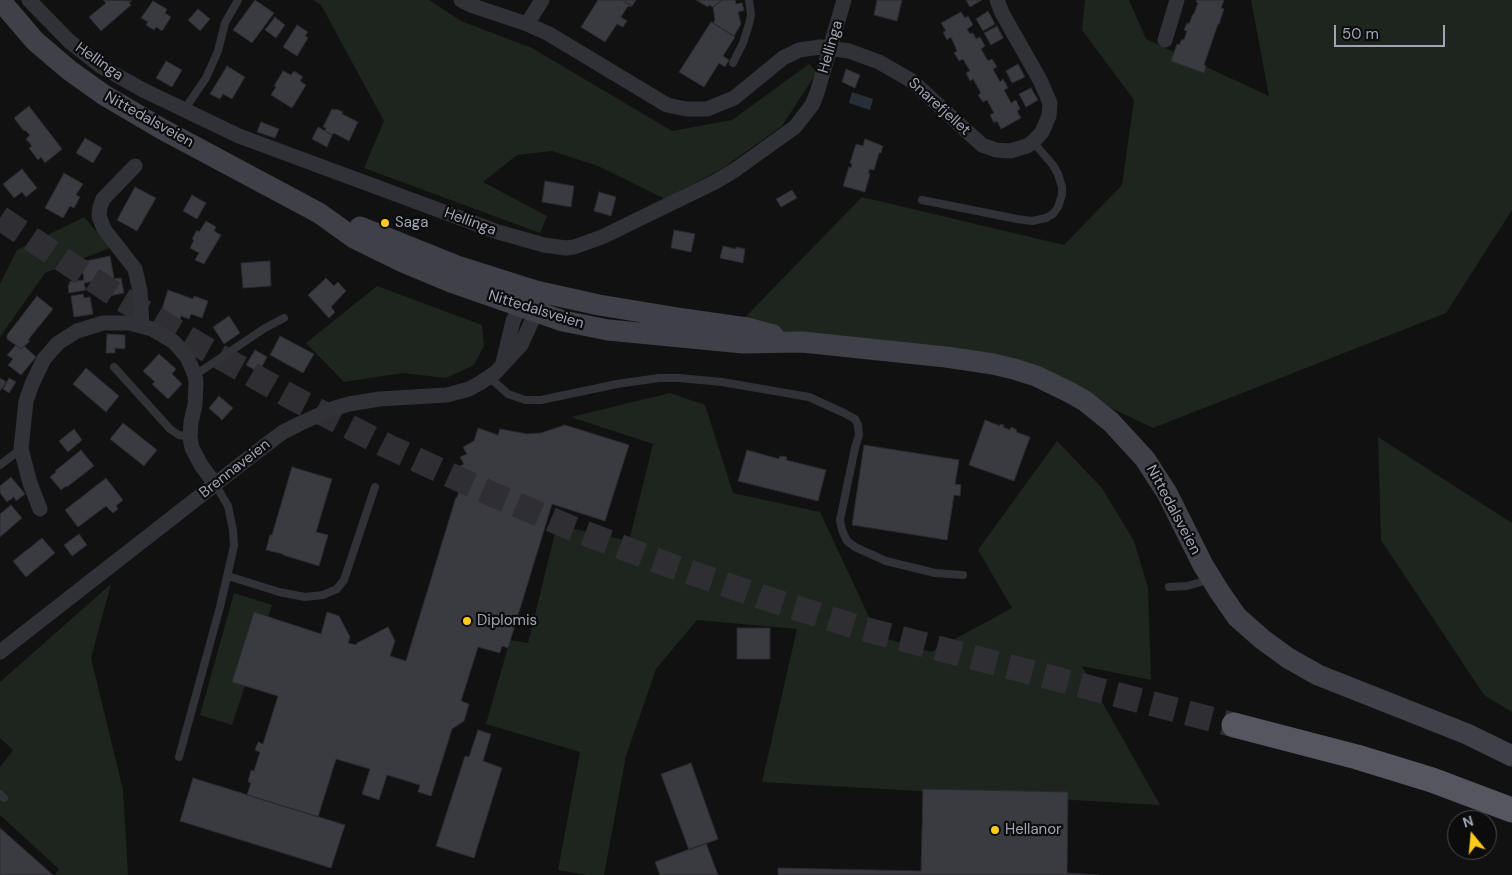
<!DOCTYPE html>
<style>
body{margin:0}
#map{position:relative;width:1512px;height:875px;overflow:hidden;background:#111112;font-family:"DM Sans",sans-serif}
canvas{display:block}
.north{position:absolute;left:1447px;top:810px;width:50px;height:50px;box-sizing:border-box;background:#0c0c0d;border:1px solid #474950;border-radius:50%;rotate:343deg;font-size:14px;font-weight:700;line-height:20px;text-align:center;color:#a0a4b5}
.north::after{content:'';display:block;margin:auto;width:18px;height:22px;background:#ffca1c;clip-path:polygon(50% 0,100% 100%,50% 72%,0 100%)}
.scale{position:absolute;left:1334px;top:25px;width:111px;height:22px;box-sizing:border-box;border:2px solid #a0a4b5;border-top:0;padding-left:6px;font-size:15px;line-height:18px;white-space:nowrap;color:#a0a4b5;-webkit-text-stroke:4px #0c0c0d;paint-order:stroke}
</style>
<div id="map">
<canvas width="1512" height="875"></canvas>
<div class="north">N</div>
<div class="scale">50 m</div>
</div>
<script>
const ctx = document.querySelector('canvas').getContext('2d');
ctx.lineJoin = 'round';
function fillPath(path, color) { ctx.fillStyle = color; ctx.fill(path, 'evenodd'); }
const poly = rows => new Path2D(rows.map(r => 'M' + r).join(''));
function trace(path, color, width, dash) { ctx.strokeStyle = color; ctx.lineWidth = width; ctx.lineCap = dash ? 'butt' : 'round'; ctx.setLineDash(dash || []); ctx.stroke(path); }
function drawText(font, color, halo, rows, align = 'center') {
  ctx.font = font + ' "DM Sans",sans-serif'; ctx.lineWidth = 4.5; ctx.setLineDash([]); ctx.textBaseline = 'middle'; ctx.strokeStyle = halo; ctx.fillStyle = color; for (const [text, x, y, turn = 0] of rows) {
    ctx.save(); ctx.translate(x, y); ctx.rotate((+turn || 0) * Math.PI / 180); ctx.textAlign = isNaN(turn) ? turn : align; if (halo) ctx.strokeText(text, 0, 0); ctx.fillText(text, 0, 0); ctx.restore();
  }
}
fillPath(poly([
 [313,0,429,0,461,21,532,48,672,131,732,120,809,64,817,72,782,126,723,168,665,199,598,166,552,151,517,155,483,182,547,216,540,233,364,168,384,121,321,5],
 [1085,0,1129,0,1146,39,1269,96,1251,0,1512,0,1512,210,1446,313,1153,428,1086,396,997,365,722,341,862,197,1064,245,1122,185,1134,100,1082,30],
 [84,217,110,248,45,273,0,337,0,284,17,250],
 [377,286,482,325,484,346,474,365,446,378,403,373,344,382,306,343],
 [670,393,705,405,733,493,820,512,878,636,931,652,1012,608,978,550,1057,441,1102,488,1134,541,1148,588,1151,680,1082,666,1160,805,762,782,797,629,697,620,656,669,626,756,604,875,587,875,558,870,580,752,486,724,510,640,528,643,557,525,629,541,653,444,571,417],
 [1378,437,1512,523,1512,712,1484,695,1381,540],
 [111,584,91,658,123,790,128,875,55,875,59,869,0,815,0,767,13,750,0,738,0,682],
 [234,593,272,605,232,725,200,715]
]), '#1d251e');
fillPath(poly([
 [852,92,873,99,870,110,849,103]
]), '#262e37');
const building = poly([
 [103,0,132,1,129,3,131,5,101,31,89,17,106,3,103,0],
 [255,0,274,13,252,43,233,30,255,0],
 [598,0,623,0,632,6,631,7,628,6,621,17,627,21,623,27,617,24,605,42,581,27,598,0],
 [623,0,636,0,632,6,623,0],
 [696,0,722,0,713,7,709,5,708,7,696,0],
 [722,0,735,0,736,4,742,3,744,10,738,12,741,24,734,36,713,23,715,20,713,7,722,0],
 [877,0,902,0,897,21,874,15,877,0],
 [966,0,982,0,970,7,966,0],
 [1197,0,1224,0,1221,8,1224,9,1219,24,1218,24,1204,65,1206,66,1204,73,1171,61,1177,44,1179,45,1182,39,1184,40,1187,31,1184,30,1187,23,1189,24,1193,14,1194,14,1198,3,1196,2,1197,0],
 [153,1,167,9,165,13,171,17,162,31,156,27,154,30,146,25,148,22,141,18,153,1],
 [198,9,210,19,200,31,188,20,198,9],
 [988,11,995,24,983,31,976,19,988,11],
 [961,12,965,18,968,16,973,25,967,29,970,34,973,33,976,39,980,37,985,46,981,49,988,61,992,59,997,67,993,69,1000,82,1003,79,1008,88,1004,90,1011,103,1016,100,1020,109,1017,111,1021,118,1001,129,997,121,994,123,990,115,994,113,987,100,983,102,978,95,981,93,973,79,970,81,966,73,970,71,963,59,959,61,954,53,957,51,951,37,947,40,943,32,946,31,941,23,961,12],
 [275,17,285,25,276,38,265,30,275,17],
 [711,22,735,37,723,56,729,60,725,67,719,63,704,87,679,72,711,22],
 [297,25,308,32,305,36,308,38,297,56,283,47,297,25],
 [997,26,1003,38,991,45,984,33,997,26],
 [166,61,182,70,172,87,156,78,166,61],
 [1018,64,1025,77,1012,83,1006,71,1018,64],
 [227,66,245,77,232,99,223,94,220,99,210,94,227,66],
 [846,69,860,75,855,88,842,82,846,69],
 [283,71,291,75,294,71,303,77,300,81,306,85,292,108,271,95,276,87,274,86,283,71],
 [1031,88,1038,100,1026,107,1019,94,1031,88],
 [29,106,62,149,45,163,41,157,38,160,29,148,32,146,26,139,30,135,25,130,24,131,14,118,29,106],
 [332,109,335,110,336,109,343,112,342,114,358,122,349,141,334,133,332,135,325,131,326,128,323,127,332,109],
 [261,122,279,129,275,138,257,132,261,122],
 [318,127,332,135,327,147,312,139,318,127],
 [85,138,102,148,93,163,76,153,85,138],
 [865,139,883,146,881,153,879,153,874,170,870,169,868,173,870,174,865,192,843,186,849,167,851,168,852,164,850,163,856,144,863,146,865,139],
 [22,169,37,188,26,197,22,192,14,198,3,184,22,169],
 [64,173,83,184,76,195,80,197,74,208,70,206,63,218,45,208,64,173],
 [545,181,574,186,571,207,542,202,545,181],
 [135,187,156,198,137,231,117,220,135,187],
 [792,190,797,198,781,207,776,199,792,190],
 [599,192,616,197,611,216,594,211,599,192],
 [192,195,206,203,197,219,183,211,192,195],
 [206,221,216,227,214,231,221,235,204,264,195,260,199,253,190,248,194,240,192,239,197,230,199,232,206,221],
 [674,230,695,234,691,252,671,248,674,230],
 [723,246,736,249,736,247,745,249,743,263,720,258,723,246],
 [110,256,114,278,112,279,121,278,124,293,104,297,101,280,84,283,86,290,69,293,68,285,70,285,69,282,84,280,81,262,110,256],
 [270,261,271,286,243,288,241,263,270,261],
 [326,278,334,286,338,282,346,291,331,307,335,312,329,318,308,295,326,278],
 [168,290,193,299,194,296,208,301,202,318,191,314,189,319,181,316,180,320,165,315,166,311,162,309,168,290],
 [83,294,84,298,90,297,93,314,74,317,71,296,83,294],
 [37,296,53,309,28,340,30,341,21,349,7,339,7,335,37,296],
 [229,316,240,333,224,344,213,327,229,316],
 [107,334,125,335,125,349,115,348,115,353,106,353,107,334],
 [280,336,314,354,303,373,270,355,280,336],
 [16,345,21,349,24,346,36,357,21,375,8,365,13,359,7,355,16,345],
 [255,350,267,357,259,372,246,365,255,350],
 [159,354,176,369,172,374,182,384,168,399,152,384,155,382,143,371,159,354],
 [86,368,119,396,106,412,73,384,86,368],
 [0,378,6,382,0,391,0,378],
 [9,378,16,382,9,393,3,389,9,378],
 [219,396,233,408,222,420,209,408,219,396],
 [985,420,1000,426,1000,424,1004,425,1003,427,1010,430,1011,427,1017,430,1016,432,1030,437,1014,481,969,465,985,420],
 [123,423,157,450,144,466,110,439,123,423],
 [565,425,629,445,605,521,552,504,508,648,502,646,500,653,478,647,461,701,469,704,464,721,452,729,431,796,418,792,420,785,387,775,379,800,362,794,370,769,336,759,318,817,247,795,251,783,248,782,251,770,254,771,260,752,255,750,258,742,263,744,278,696,232,682,254,612,321,634,327,612,339,616,350,637,348,643,356,645,357,643,388,627,395,641,390,656,406,661,456,497,457,498,464,475,464,473,461,475,457,468,464,464,460,457,467,454,463,447,474,441,478,428,498,435,500,429,527,434,541,433,565,425],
 [74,429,82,440,68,452,59,441,74,429],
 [864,445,959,460,955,484,961,485,960,496,954,495,947,540,852,525,864,445],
 [81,450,94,466,67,487,66,486,61,490,50,477,56,472,55,471,81,450],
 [747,450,779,459,780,456,787,457,786,460,826,470,818,501,738,481,747,450],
 [292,467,332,479,316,532,328,535,319,566,283,555,283,554,266,550,270,535,272,535,292,467],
 [11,477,25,494,16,501,14,497,7,502,0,493,0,486,11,477],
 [106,478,123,500,116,506,118,509,113,513,106,506,78,527,65,510,106,478],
 [11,505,22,518,0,537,0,514,11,505],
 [79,534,87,545,72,556,64,545,79,534],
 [42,538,55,553,26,577,13,561,42,538],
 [737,628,770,628,770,659,737,659,737,628],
 [478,730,491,734,483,761,502,768,474,858,436,846,465,756,469,757,478,730],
 [691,763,718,839,689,850,661,774,691,763],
 [193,778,345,825,331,868,180,821,193,778],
 [923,789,1068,792,1067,873,1099,875,778,875,778,868,921,871,923,789],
 [0,828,53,875,0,875,0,828],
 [706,843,718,875,660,875,655,862,706,843]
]);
fillPath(building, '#3a3a41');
trace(building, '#2b2a2f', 1);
trace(poly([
 [0,218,119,297,206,349,295,399,385,445,478,488,571,528,666,564,762,597,860,628,1234,725]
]), '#2e2e33', 25, [25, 12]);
trace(poly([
 [733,63,743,43,749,24,751,15,749,0],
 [184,110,206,78,218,51,225,23,238,0],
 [922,200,1017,219,1032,221,1046,218,1053,214,1058,207,1062,195,1062,187,1058,174,1053,165,1033,142],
 [114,367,170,429,179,435,190,437],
 [195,375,265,328,284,318],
 [489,377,508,394,525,400,541,400,617,384,659,378,679,378,722,382,809,397,844,413,855,419,858,425,859,435,855,448,840,520,842,530,847,541,855,547,886,561,935,573,963,575],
 [0,465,21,449],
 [228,576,279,592,305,597,323,595,337,589,344,580,375,487],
 [1169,587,1187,586,1209,580],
 [179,757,220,607,234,546,233,530,228,506,215,484],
 [0,794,4,798]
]), '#313238', 8);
trace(poly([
 [29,0,69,41,102,67,143,90,239,136,498,232,544,245,566,248,574,247,602,237,715,182,735,170,795,127,812,105,817,93,844,0],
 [461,0,473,6,527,24,549,34,667,105,686,109,707,109,734,98,783,58,799,50,820,47,849,51,879,62,912,81,982,145,996,150,1010,151,1027,146,1033,142,1042,132,1049,116,1050,103,1040,80,1002,13,997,0],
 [527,24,542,0],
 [1165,40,1177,0],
 [135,166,103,199,100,207,99,216,104,229,135,269,140,291,142,325],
 [503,363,513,321,520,307,527,300],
 [40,509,30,483,21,449,26,401,32,384,44,359,58,343,77,331,103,323,130,323,152,329,174,342,187,357,195,375,196,383,195,405,191,422,190,437,192,448,201,465,215,484],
 [0,652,250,457,283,432,299,424,332,409,349,404,379,399,447,395,469,389,480,383,495,373,521,345,536,312,536,303]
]), '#313238', 15);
trace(poly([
 [0,0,35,41,69,70,104,95,160,128,319,213,354,238,403,262,451,282,563,321,608,330,743,343,802,342,946,357,993,364,1014,369,1036,376,1069,392,1085,401,1111,422,1145,459,1167,493,1203,565,1219,591,1237,617,1262,639,1288,658,1318,675,1467,734,1512,756],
 [360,227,457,266,536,291,599,305,678,318,747,328,773,335]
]), '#3f4048', 21);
trace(poly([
 [1234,725,1357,757,1432,780,1512,810]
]), '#555660', 25);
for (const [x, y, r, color] of [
 [385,223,5,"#ffca1c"],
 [467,621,5,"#ffca1c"],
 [995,830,5,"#ffca1c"]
]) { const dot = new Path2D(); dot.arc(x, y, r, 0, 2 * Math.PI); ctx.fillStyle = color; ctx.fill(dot); trace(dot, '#0c0c0d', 2); }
drawText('15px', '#a0a4b5', '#0c0c0d', [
 ["Hellinga",831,47,-74],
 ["Hellinga",99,62,35],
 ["Snarefjellet",939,107,42],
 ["Nittedalsveien",149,120,29],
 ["Hellinga",470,222,20],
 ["Nittedalsveien",536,310,17],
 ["Brennaveien",235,469,-38],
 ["Nittedalsveien",1173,510,62]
]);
drawText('15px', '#a0a4b5', '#0c0c0d', [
 ["Saga",395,223],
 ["Diplomis",477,621],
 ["Hellanor",1005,830]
], 'left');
</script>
